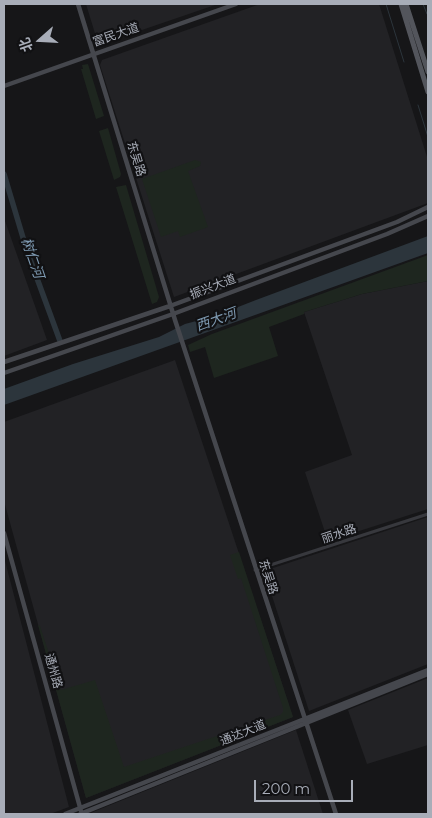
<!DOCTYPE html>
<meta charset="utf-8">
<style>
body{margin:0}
#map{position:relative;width:432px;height:818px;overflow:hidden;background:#161618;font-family:Montserrat,"Noto Sans SC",sans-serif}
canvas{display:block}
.frame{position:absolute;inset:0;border:5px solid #a8adb8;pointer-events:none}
.north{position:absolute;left:15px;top:15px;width:50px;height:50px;-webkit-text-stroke:4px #111113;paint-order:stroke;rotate:251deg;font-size:14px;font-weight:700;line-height:20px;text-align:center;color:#a8adb8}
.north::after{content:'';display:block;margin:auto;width:18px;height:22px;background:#a8adb8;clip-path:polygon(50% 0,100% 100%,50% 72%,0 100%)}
.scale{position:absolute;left:254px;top:780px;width:99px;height:22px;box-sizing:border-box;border:2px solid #a8adb8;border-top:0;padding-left:6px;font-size:15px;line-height:18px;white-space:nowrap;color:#a8adb8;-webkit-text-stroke:4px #111113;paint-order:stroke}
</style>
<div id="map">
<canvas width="432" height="818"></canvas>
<div class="frame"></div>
<div class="north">北</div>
<div class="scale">200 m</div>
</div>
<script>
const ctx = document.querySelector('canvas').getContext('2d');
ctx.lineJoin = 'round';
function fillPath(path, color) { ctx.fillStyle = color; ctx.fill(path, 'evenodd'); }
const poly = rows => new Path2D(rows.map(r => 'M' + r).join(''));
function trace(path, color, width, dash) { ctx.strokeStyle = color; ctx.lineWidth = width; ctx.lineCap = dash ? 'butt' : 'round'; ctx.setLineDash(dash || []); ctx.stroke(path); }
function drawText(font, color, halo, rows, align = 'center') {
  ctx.font = font + ' Montserrat,"Noto Sans SC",sans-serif'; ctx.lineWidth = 4.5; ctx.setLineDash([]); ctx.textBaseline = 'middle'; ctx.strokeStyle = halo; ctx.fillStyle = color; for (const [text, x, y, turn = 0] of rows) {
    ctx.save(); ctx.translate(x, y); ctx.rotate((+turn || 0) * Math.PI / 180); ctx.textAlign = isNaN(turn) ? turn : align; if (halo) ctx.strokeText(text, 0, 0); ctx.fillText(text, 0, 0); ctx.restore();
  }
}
fillPath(poly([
 [86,4,218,4,101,44,97,40],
 [260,4,379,4,428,160,428,203,174,297,100,65,102,60],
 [4,218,47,340,4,356],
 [428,281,428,509,328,541,305,472,352,455,304,312,362,294],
 [175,360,293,717,86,798,4,501,4,422],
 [428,517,428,664,309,711,264,571],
 [4,557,69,807,50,814,4,814],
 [428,678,428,745,367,764,348,710],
 [296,730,323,814,91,814,93,812]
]), '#222225');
fillPath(poly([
 [88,64,104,116,96,119,81,69,83,69,82,65],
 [108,128,121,174,120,177,114,180,99,131],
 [195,160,201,162,200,166,188,171,208,227,180,237,178,231,161,237,142,179],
 [126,185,159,297,157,302,152,304,116,187],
 [428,255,428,281,362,294,304,312,304,314,269,327,278,356,214,378,205,347,190,352,188,345,212,334],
 [239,552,293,717,86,798,38,625,40,626,61,690,95,680,124,767,280,715,283,712,283,708,241,578,238,579,230,555]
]), '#1e261f');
fillPath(poly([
 [428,236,428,253,4,405,4,389,73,364,159,337,185,324,215,316,256,300]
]), '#2c353c');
trace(poly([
 [386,4,404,62],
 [423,4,427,14],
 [418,105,428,137]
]), '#2c353c', 1);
trace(poly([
 [4,174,27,251,60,341]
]), '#2c353c', 5.5);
trace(poly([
 [255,570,428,514]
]), '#37383d', 3);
trace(poly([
 [78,4,175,320,336,814],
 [4,86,236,4],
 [4,362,170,306,397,222,428,207],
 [4,373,173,314,387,234,428,216],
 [4,533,81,811],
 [65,814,428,670],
 [80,814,428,674]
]), '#45474d', 4.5);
trace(poly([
 [401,4,428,92],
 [406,4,428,72]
]), '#53555c', 5);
drawText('12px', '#a8adb8', '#111113', [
 ["富民大道",116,35,-19],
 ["东吴路",136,159,73],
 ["振兴大道",213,287,-21],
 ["丽水路",339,534,-18],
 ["东吴路",268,577,72],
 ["通州路",53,671,74],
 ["通达大道",243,733,-22]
]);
drawText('italic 14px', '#7f9bb3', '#111113', [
 ["树仁河",32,258,71],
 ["西大河",216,320,-20]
]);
</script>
